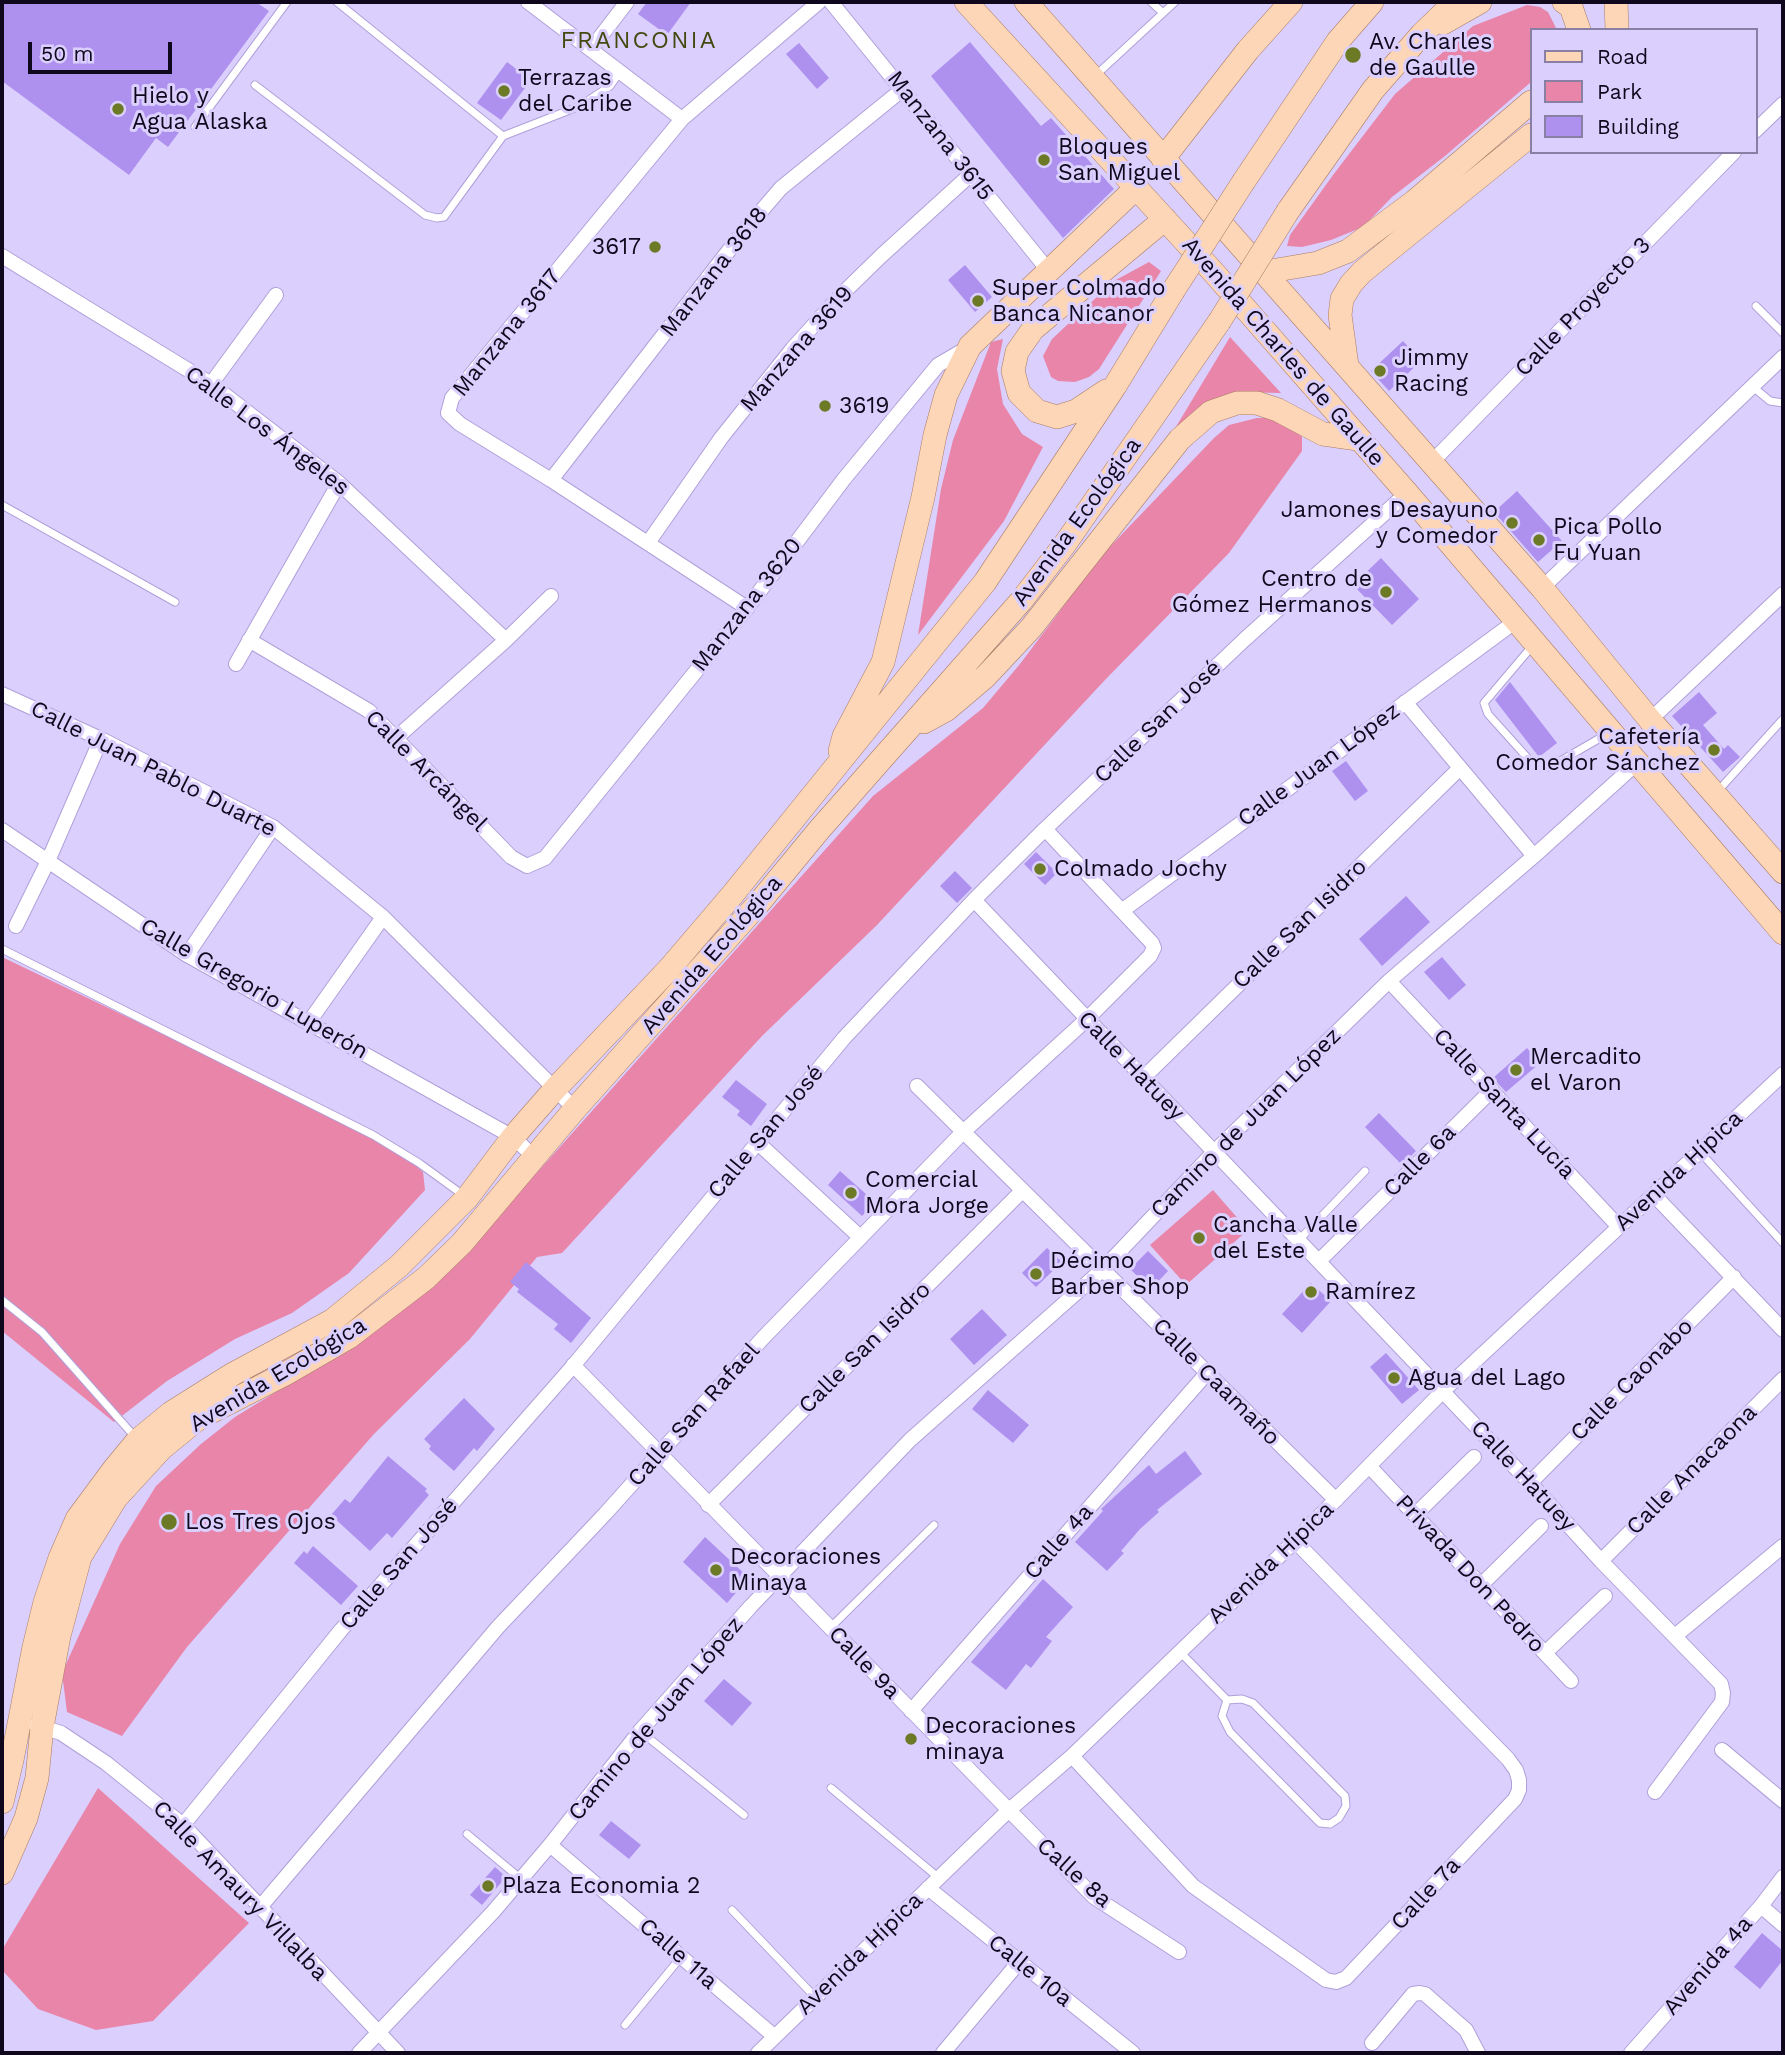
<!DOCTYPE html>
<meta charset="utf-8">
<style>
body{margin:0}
#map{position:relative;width:1785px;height:2055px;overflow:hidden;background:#dbcffe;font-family:"Work Sans",sans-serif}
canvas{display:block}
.frame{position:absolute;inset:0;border:4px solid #0f081c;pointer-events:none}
.legend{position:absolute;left:1530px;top:28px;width:228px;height:126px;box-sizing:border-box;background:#dbcffe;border:2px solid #897fa4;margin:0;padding:9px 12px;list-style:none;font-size:21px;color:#0f081c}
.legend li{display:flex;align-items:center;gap:14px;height:35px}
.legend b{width:35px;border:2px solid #897fa4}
.scale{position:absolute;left:28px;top:42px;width:144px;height:32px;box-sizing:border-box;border:4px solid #0f081c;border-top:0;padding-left:9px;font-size:21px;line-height:24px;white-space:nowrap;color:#0f081c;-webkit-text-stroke:5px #dbcffe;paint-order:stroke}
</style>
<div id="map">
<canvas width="1785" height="2055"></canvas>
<div class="frame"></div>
<ul class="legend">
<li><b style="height:9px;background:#fdd6b8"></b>Road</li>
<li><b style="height:19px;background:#e885a9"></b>Park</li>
<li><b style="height:19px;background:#ae90ef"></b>Building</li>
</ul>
<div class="scale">50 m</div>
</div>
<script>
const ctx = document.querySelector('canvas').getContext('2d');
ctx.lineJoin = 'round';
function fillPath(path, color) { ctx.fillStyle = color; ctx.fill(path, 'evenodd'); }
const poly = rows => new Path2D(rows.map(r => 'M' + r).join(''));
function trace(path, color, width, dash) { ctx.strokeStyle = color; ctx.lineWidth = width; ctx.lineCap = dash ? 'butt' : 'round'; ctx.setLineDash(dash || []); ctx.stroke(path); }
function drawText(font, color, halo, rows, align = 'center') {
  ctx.font = font + ' "Work Sans",sans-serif'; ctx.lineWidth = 6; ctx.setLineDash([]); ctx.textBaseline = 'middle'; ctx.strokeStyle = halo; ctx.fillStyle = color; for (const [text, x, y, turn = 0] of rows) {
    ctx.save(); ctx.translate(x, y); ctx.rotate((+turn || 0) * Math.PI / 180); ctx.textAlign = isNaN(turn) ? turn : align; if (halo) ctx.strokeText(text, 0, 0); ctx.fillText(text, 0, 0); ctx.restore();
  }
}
fillPath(poly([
 [1527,5,1540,7,1548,12,1557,30,1531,30,1531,82,1445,156,1392,197,1363,227,1331,240,1302,247,1287,246,1290,235,1333,175,1395,94,1473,26],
 [1149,262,1161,271,1099,369,1089,377,1075,382,1058,381,1051,377,1043,356,1052,339,1114,281],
 [1230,337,1281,393,1237,392,1222,397,1153,465],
 [1003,339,997,369,1003,404,1022,434,1043,447,1004,521,918,635,941,489,953,440,991,342],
 [1257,418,1270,418,1293,427,1302,437,1302,451,1229,553,1104,681,877,925,762,1036,562,1253,537,1257,470,1339,374,1434,187,1647,122,1736,67,1712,62,1673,120,1544,156,1486,201,1444,235,1417,315,1368,451,1269,873,796,983,708,1020,664,1102,555,1214,438,1229,425],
 [2,957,357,1127,399,1151,423,1172,425,1190,349,1273,292,1313,235,1339,167,1381,114,1422,2,1331],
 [1213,1190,1248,1230,1186,1285,1150,1245],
 [98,1788,249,1923,153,2021,96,2030,38,2009,2,1970,2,1950]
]), '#e885a9');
fillPath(poly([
 [2,2,256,2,269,11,168,147,156,138,129,175,2,81],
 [647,2,691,2,667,35,638,14],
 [970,42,1041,126,1051,118,1114,189,1063,238,931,76],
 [799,43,829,78,817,89,786,54],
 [507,62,531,80,501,120,477,103],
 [965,265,992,297,975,312,948,280],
 [1403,341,1421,361,1389,391,1371,371],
 [1517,491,1562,541,1538,562,1494,512],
 [1381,558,1419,599,1392,625,1353,585],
 [1510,682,1557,743,1539,757,1495,700],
 [1699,692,1717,713,1703,725,1724,749,1728,745,1740,757,1723,772,1672,716],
 [1346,761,1368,791,1355,801,1332,771],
 [1036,852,1057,873,1045,885,1024,864],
 [955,871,972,888,957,903,940,886],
 [1406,896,1430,922,1382,966,1359,939],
 [1442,957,1466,985,1449,1000,1424,972],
 [1527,1048,1540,1063,1506,1092,1493,1078],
 [736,1080,767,1104,751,1126,737,1115,740,1111,722,1097],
 [1379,1113,1416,1151,1402,1165,1365,1127],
 [840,1171,875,1202,862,1216,828,1185],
 [1047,1248,1062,1262,1036,1287,1022,1273],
 [1148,1251,1168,1271,1151,1289,1130,1269],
 [526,1262,591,1318,571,1343,554,1329,558,1324,517,1292,519,1289,510,1282],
 [1311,1283,1331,1301,1302,1333,1282,1314],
 [982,1309,1007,1335,974,1365,950,1339],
 [1386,1353,1419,1390,1402,1404,1370,1367],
 [988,1390,1029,1425,1013,1443,972,1409],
 [464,1398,495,1429,477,1451,474,1448,454,1471,429,1449,431,1446,424,1439],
 [1185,1451,1202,1474,1157,1510,1159,1512,1140,1529,1121,1551,1124,1553,1107,1571,1075,1542,1103,1511,1101,1509,1149,1465,1156,1474],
 [388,1456,427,1489,425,1491,429,1495,392,1538,387,1533,370,1551,331,1515,345,1499,350,1503],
 [705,1537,749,1578,727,1603,683,1562],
 [313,1546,358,1586,341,1605,294,1563,304,1551,307,1554],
 [1043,1579,1073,1607,1046,1637,1052,1641,1031,1668,1026,1664,1006,1690,971,1662],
 [724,1679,752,1703,732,1726,704,1701],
 [611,1821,641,1845,629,1859,599,1835],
 [495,1867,506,1877,482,1905,470,1895],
 [1762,1933,1783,1951,1783,1960,1760,1989,1734,1967]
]), '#ae90ef');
const lane = poly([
 [337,2,503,136],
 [1151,2,1163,13],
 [1095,76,1175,2],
 [255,85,425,215,437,218,444,217,503,136,580,106,610,86,620,72],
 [195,127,287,2],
 [1756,306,1783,333],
 [1753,387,1770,401,1783,403],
 [2,505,175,602],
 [1534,644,1484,703,1488,714,1533,764,1539,767,1550,767,1607,734],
 [1717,792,1783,719],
 [2,949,373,1135,419,1163,463,1195],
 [1700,1152,1783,1243],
 [1299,1240,1365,1171],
 [2,1300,42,1332,135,1437],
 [830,1628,934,1525],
 [1180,1652,1227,1700,1222,1716,1230,1732,1320,1823,1330,1824,1339,1818,1346,1806,1345,1796,1253,1703,1242,1699,1227,1700],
 [640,1731,744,1815],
 [831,1788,939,1878],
 [467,1834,521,1879],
 [732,1910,815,1997],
 [625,2025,681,1957]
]);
const street = poly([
 [528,2,682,119],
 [831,2,1048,270],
 [591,49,627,2],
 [1755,131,1783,104],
 [2,256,211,384,339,483,506,640],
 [211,384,276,295],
 [1431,463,1734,152],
 [551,480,744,231,781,188,903,89],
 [648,543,721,438,793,348,840,296,881,256,970,175],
 [1542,588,1783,357],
 [747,608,551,480,460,424,448,413,452,398,682,119,819,2],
 [249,640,369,711,511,857,527,866,545,858,747,608,844,479,938,365,969,347],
 [236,664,339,483],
 [2,694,101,739,273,827,383,917,575,1109],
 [1405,702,1534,856],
 [1650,720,1783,594],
 [395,739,506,640,551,596],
 [2,830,187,955,513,1137,534,1157],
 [974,900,1530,1483,1601,1561,1721,1684,1723,1693,1722,1702,1655,1792],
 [1123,910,1516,621],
 [16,926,48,861,101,739],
 [187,955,273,827],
 [1389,981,1619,1227],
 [309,1022,383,917],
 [1142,1079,1459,769],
 [917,1086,1336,1500],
 [757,1142,860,1237],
 [1654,1195,1783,1330],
 [1319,1261,1492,1090],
 [573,1365,1094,1897,1179,1952],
 [1370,1467,1571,1681],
 [1530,1483,1734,1277],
 [708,1505,1022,1191],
 [1415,1515,1474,1457],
 [1601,1561,1783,1379],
 [1481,1585,1541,1526],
 [1675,1636,1783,1546],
 [1545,1653,1605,1596],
 [911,1711,1207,1373],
 [36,1725,61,1733,106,1763,183,1825,398,2053],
 [1722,1750,1783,1801],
 [1072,1756,1193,1886,1326,1980,1336,1982,1346,1978,1515,1799,1519,1790,1519,1780,1516,1770,1508,1759,1295,1541],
 [183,1825,341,1630,573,1366,844,1038,974,900,1045,829,1244,640,1407,493],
 [550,1845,774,2036],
 [928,1888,1133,2053],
 [261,1906,498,1627,605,1514,762,1339,962,1133,1086,1020,1150,956,1154,948,1152,943,1045,829],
 [1761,1906,1783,1925],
 [1372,2043,1413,1994,1420,1993,1425,1994,1466,2030,1478,2053],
 [359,2053,493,1912,550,1845,640,1731,751,1606,910,1440,1102,1270,1214,1152,1389,981,1534,856,1637,763],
 [758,2053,1008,1811,1072,1756,1295,1541,1443,1391,1783,1074],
 [943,2053,1019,1962],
 [1631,2053,1761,1906,1783,1877]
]);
const primary = poly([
 [966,2,1215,274,1407,493,1783,933],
 [1026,2,1542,588,1650,720,1783,872],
 [1564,2,1571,7,1579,30],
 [1616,2,1617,30],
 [1443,23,1480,2],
 [1163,159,1248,50,1291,2],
 [1244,181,1338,41,1372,2],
 [1288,211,1373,90,1422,34,1455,2],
 [1265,272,1318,263,1348,251,1415,201,1531,102],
 [1347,366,1340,315,1342,299,1351,284,1362,272,1531,135],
 [1106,391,1076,411,1057,417,1037,411,1019,393,1013,371,1017,352,1033,329,1165,219],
 [924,722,946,710,985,677,1031,628,1180,439,1211,412,1237,403,1257,403,1278,410,1323,434,1358,439],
 [840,751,844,736,883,662,923,497,935,435,946,395,970,346,1137,187],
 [2,1802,12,1760,34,1647,45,1602,60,1558,77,1519,114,1469,138,1440,171,1413,233,1374,333,1320,399,1266,467,1198,513,1137,555,1089,669,969,733,894,985,582,1115,386,1173,291],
 [2,1873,26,1818,37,1778,42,1727,59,1636,80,1557,116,1498,162,1448,199,1418,285,1374,349,1337,426,1278,462,1243,575,1109,758,904,819,830,1021,601,1065,544,1219,322]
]);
trace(lane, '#b0a0d9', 9);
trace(street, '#b0a0d9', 16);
trace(primary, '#a97c63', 24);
trace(lane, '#fff', 7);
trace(street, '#fff', 14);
trace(primary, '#fdd6b8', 23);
const primaryBridge = poly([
 [1173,291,1244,181],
 [1219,322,1288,211]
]);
trace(primaryBridge, '#a97c63', 24, []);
trace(primaryBridge, '#fdd6b8', 23);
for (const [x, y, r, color] of [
 [1353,55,9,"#6c7925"],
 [504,91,7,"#6c7925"],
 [118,109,7,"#6c7925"],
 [1044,160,7,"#6c7925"],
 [655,247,7,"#6c7925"],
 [978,301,7,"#6c7925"],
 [1380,371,7,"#6c7925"],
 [825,406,7,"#6c7925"],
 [1512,523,7,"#6c7925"],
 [1539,540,7,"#6c7925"],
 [1386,592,7,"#6c7925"],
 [1714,750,7,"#6c7925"],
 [1040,869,7,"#6c7925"],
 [1516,1070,7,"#6c7925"],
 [851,1193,7,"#6c7925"],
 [1199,1238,7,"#6c7925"],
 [1036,1274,7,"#6c7925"],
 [1311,1292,7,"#6c7925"],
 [1394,1378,7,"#6c7925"],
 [169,1522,9,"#6c7925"],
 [716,1570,7,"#6c7925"],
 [911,1739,7,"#6c7925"],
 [488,1886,7,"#6c7925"]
]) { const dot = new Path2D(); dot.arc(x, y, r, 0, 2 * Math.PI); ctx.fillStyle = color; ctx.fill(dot); trace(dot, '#dbcffe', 2.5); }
drawText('23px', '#0f081c', '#dbcffe', [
 ["Av. Charles",1369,42],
 ["de Gaulle",1369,68],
 ["Terrazas",518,78],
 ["del Caribe",518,104],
 ["Hielo y",132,96],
 ["Agua Alaska",132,122],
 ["Bloques",1058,147],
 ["San Miguel",1058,173],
 ["3617",641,247,"right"],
 ["Super Colmado",992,288],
 ["Banca Nicanor",992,314],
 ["Jimmy",1394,358],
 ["Racing",1394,384],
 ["3619",839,406],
 ["Jamones Desayuno",1498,510,"right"],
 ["y Comedor",1498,536,"right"],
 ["Pica Pollo",1553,527],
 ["Fu Yuan",1553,553],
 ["Centro de",1372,579,"right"],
 ["Gómez Hermanos",1372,605,"right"],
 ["Cafetería",1700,737,"right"],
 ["Comedor Sánchez",1700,763,"right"],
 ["Colmado Jochy",1054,869],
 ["Mercadito",1530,1057],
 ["el Varon",1530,1083],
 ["Comercial",865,1180],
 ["Mora Jorge",865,1206],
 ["Cancha Valle",1213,1225],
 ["del Este",1213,1251],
 ["Décimo",1050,1261],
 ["Barber Shop",1050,1287],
 ["Ramírez",1325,1292],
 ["Agua del Lago",1408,1378],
 ["Los Tres Ojos",185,1522],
 ["Decoraciones",730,1557],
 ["Minaya",730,1583],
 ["Decoraciones",925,1726],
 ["minaya",925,1752],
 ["Plaza Economia 2",502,1886]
], 'left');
drawText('23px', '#0f081c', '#dbcffe', [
 ["Manzana 3615",940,136,52],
 ["Manzana 3618",714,272,-52],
 ["Calle Proyecto 3",1583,307,-46],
 ["Manzana 3617",507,333,-51],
 ["Manzana 3619",797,349,-49],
 ["Avenida Charles de Gaulle",1283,352,49],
 ["Calle Los Ángeles",267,431,37],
 ["Avenida Ecológica",1077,522,-54],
 ["Manzana 3620",747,605,-52],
 ["Calle San José",1158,722,-44],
 ["Calle Juan López",1319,765,-36],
 ["Calle Juan Pablo Duarte",153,769,27],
 ["Calle Arcángel",426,771,45],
 ["Calle San Isidro",1300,924,-44],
 ["Avenida Ecológica",712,955,-49],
 ["Calle Gregorio Luperón",254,989,30],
 ["Calle Hatuey",1131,1066,46],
 ["Calle Santa Lucía",1504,1104,47],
 ["Camino de Juan López",1246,1123,-45],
 ["Calle San José",766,1132,-50],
 ["Calle 6a",1420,1161,-45],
 ["Avenida Hípica",1679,1171,-43],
 ["Calle San Isidro",865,1348,-45],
 ["Avenida Ecológica",278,1375,-31],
 ["Calle Caonabo",1632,1380,-45],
 ["Calle Caamaño",1216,1382,45],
 ["Calle San Rafael",694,1415,-48],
 ["Calle Anacaona",1692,1470,-45],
 ["Calle Hatuey",1523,1476,47],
 ["Calle 4a",1059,1542,-49],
 ["Avenida Hípica",1271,1563,-44],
 ["Calle San José",399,1564,-49],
 ["Privada Don Pedro",1470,1574,47],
 ["Calle 9a",864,1663,46],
 ["Camino de Juan López",656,1719,-50],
 ["Calle 8a",1074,1873,42],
 ["Calle Amaury Villalba",240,1891,46],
 ["Calle 7a",1426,1894,-47],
 ["Calle 11a",678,1954,41],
 ["Avenida Hípica",860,1954,-44],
 ["Avenida 4a",1708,1966,-49],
 ["Calle 10a",1030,1971,39]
]);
ctx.letterSpacing = '2px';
drawText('24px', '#424a0f', '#dbcffe', [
 ["FRANCONIA",639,41]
]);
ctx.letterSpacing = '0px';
</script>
